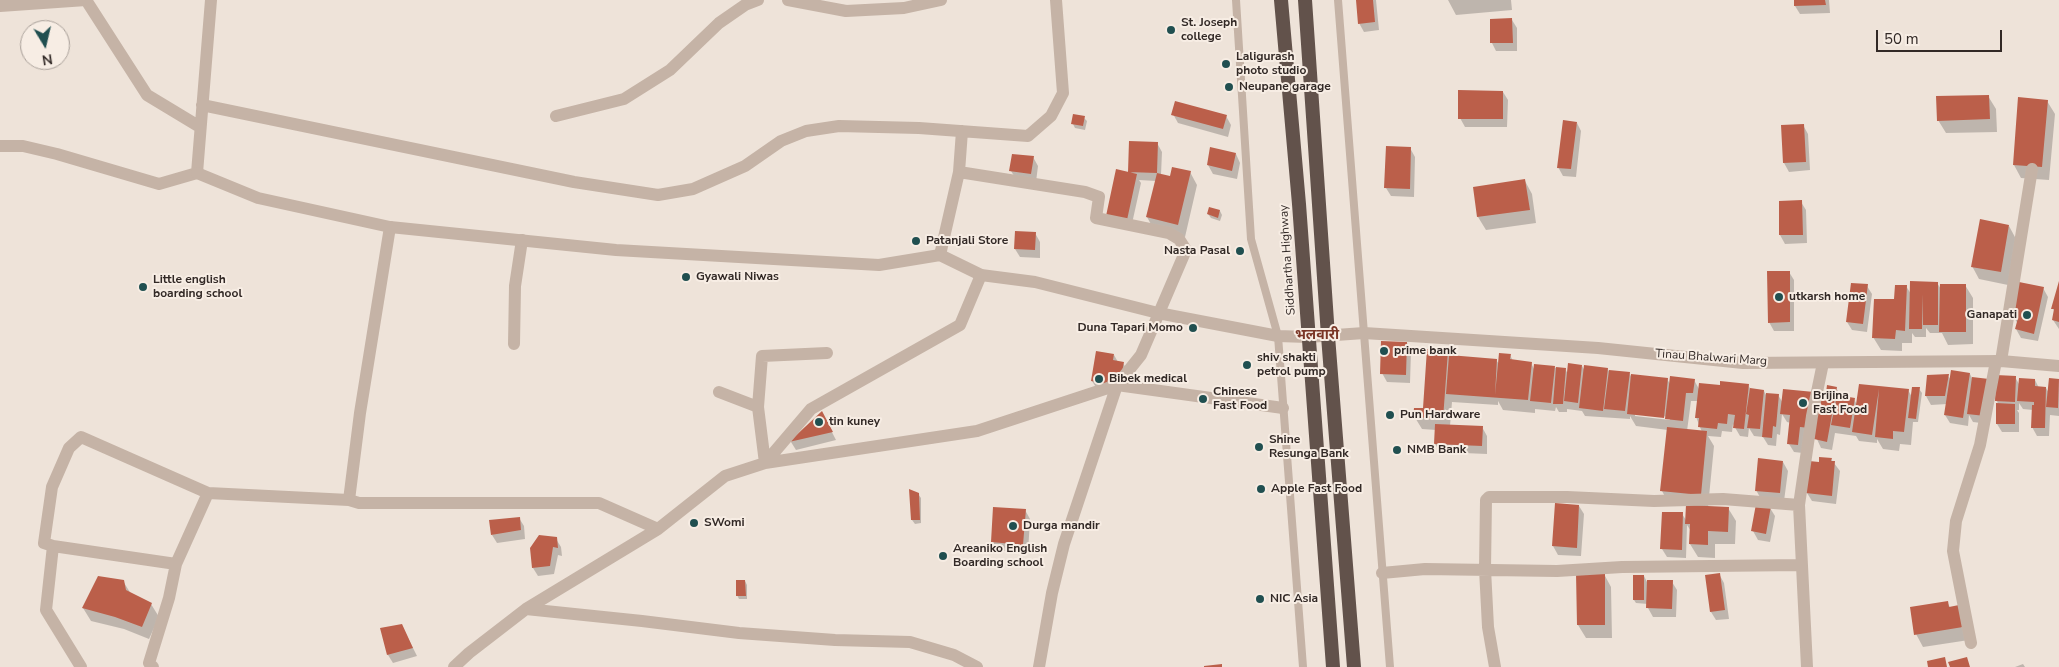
<!DOCTYPE html>
<meta charset="utf-8">
<style>
body{margin:0}
#map{position:relative;width:2059px;height:667px;overflow:hidden;background:#eee3d9;font-family:"Nunito Sans",sans-serif}
canvas{display:block}
.north{position:absolute;left:20px;top:20px;width:50px;height:50px;box-sizing:border-box;background:#f7ede4;border:1px solid #a89f98;border-radius:50%;rotate:171deg;font-size:14px;font-weight:700;line-height:20px;text-align:center;color:#322926}
.north::after{content:'';display:block;margin:auto;width:18px;height:22px;background:#204f50;clip-path:polygon(50% 0,100% 100%,50% 72%,0 100%)}
.scale{position:absolute;left:1876px;top:30px;width:126px;height:22px;box-sizing:border-box;border:2px solid #322926;border-top:0;padding-left:6px;font-size:15px;line-height:18px;white-space:nowrap;color:#322926;-webkit-text-stroke:4px #f7ede4;paint-order:stroke}
</style>
<div id="map">
<canvas width="2059" height="667"></canvas>
<div class="north">N</div>
<div class="scale">50 m</div>
</div>
<script>
const ctx = document.querySelector('canvas').getContext('2d');
ctx.lineJoin = 'round';
function fillPath(path, color) { ctx.fillStyle = color; ctx.fill(path, 'evenodd'); }
const poly = rows => new Path2D(rows.map(r => 'M' + r).join(''));
function trace(path, color, width, dash) { ctx.strokeStyle = color; ctx.lineWidth = width; ctx.lineCap = dash ? 'butt' : 'round'; ctx.setLineDash(dash || []); ctx.stroke(path); }
function drawText(font, color, halo, rows, align = 'center') {
  ctx.font = font + ' "Nunito Sans","Noto Sans Devanagari",sans-serif'; ctx.lineWidth = 4; ctx.setLineDash([]); ctx.textBaseline = 'middle'; ctx.strokeStyle = halo; ctx.fillStyle = color; for (const [text, x, y, turn = 0] of rows) {
    ctx.save(); ctx.translate(x, y); ctx.rotate((+turn || 0) * Math.PI / 180); ctx.textAlign = isNaN(turn) ? turn : align; if (halo) ctx.strokeText(text, 0, 0); ctx.fillText(text, 0, 0); ctx.restore();
  }
}
fillPath(poly([
 [1357,0,1376,0,1379,30,1364,32,1359,23],
 [1448,0,1511,0,1512,10,1456,15],
 [1795,0,1829,0,1830,13,1800,14,1795,6],
 [1512,20,1517,28,1517,51,1496,51,1492,43],
 [1503,92,1508,100,1507,127,1465,127,1460,118],
 [1988,96,1996,109,1997,132,1946,133,1938,120],
 [2047,101,2055,114,2049,180,2021,178,2014,165],
 [1173,114,1226,116,1231,125,1228,137,1178,123],
 [1084,118,1087,121,1085,130,1075,128,1073,124],
 [1577,123,1581,131,1576,177,1563,176,1558,167],
 [1803,125,1808,134,1810,170,1789,172,1784,163,1782,126],
 [1130,142,1157,143,1162,152,1161,175,1171,177,1190,172,1197,185,1185,237,1154,230,1147,217,1156,181,1139,180,1141,183,1131,228,1112,224,1129,173],
 [1410,148,1415,157,1414,197,1391,196,1386,188],
 [1236,154,1240,163,1237,179,1213,174,1208,165],
 [1033,157,1038,166,1036,182,1016,179,1011,171],
 [1525,181,1532,194,1536,223,1486,230,1478,217,1474,188],
 [1801,202,1806,210,1807,243,1785,244,1780,235],
 [1220,211,1222,215,1220,221,1211,218,1208,214],
 [2009,226,2016,239,2008,285,1979,279,1972,266],
 [1035,233,1040,242,1040,258,1020,257,1015,249],
 [1789,272,1794,280,1794,331,1774,331,1769,322],
 [1937,283,1941,289,1965,285,1973,298,1973,344,1948,345,1942,333,1930,333,1926,328,1926,337,1915,337,1912,333,1912,343,1902,343,1902,351,1881,350,1873,337,1906,286,1911,294],
 [2059,285,2059,329,2053,320,2055,312,2053,309],
 [1867,286,1872,294,1867,332,1852,330,1847,322],
 [2043,288,2048,297,2038,341,2021,338,2016,329,2018,324,2013,316],
 [1407,343,1411,351,1410,383,1387,382,1382,373],
 [1447,352,1450,356,1496,360,1499,364,1510,355,1513,361,1531,363,1534,369,1535,365,1565,369,1568,374,1582,366,1585,371,1607,369,1609,371,1629,373,1632,378,1667,379,1670,384,1694,380,1699,389,1748,385,1751,390,1764,391,1767,397,1778,395,1783,403,1827,394,1836,388,1842,397,1854,399,1857,405,1878,388,1880,392,1908,390,1912,397,1919,389,1922,393,1918,422,1913,422,1911,445,1900,444,1899,451,1883,449,1877,439,1877,443,1859,441,1856,436,1835,433,1832,450,1821,448,1816,437,1803,453,1794,452,1789,444,1791,423,1787,422,1782,414,1780,435,1777,434,1776,446,1768,445,1763,437,1754,436,1749,428,1748,437,1740,436,1733,424,1732,432,1722,431,1721,437,1708,436,1714,446,1708,507,1728,508,1736,521,1735,544,1715,544,1715,558,1698,557,1690,544,1691,531,1687,525,1686,558,1667,557,1662,549,1682,514,1686,520,1687,505,1669,504,1662,491,1668,430,1636,426,1630,416,1630,419,1585,416,1582,411,1567,409,1567,412,1559,412,1556,407,1555,411,1535,409,1535,413,1503,410,1498,401,1498,405,1452,402,1450,426,1482,427,1487,436,1487,454,1440,452,1435,444,1436,430,1422,429,1414,416,1424,410],
 [1691,401,1698,401,1696,417,1702,432,1687,431],
 [1635,413,1670,417,1670,420,1635,416],
 [1114,355,1118,362,1123,363,1128,372,1097,389,1092,381],
 [1970,374,1972,378,1989,424,1973,422,1969,415,1968,426,1950,423,1945,415,1947,404,1931,405,1926,396,1928,377,1948,376,1951,380],
 [2015,377,2019,384,2035,380,2039,388,2046,388,2049,393,2050,379,2059,380,2059,416,2050,415,2049,436,2037,436,2032,427,2033,410,2023,409,2019,403,2019,410,2017,410,2019,413,2019,432,2002,432,1997,424,1998,404,1997,401],
 [822,413,836,440,796,450,791,442],
 [1831,459,1840,471,1836,504,1812,501,1807,493,1820,463],
 [1783,462,1788,471,1784,501,1761,499,1756,490],
 [910,491,918,494,921,498,921,523,915,524,912,520],
 [1556,504,1579,506,1584,514,1581,556,1558,555,1553,546],
 [1770,508,1775,516,1770,542,1758,540,1753,531],
 [1025,510,1030,519,1028,553,997,550,992,542],
 [519,518,524,526,525,539,497,543,492,535],
 [556,539,561,547,562,556,558,555,554,574,538,576,533,568],
 [1604,574,1611,587,1612,638,1586,638,1578,625,1578,575],
 [1719,574,1724,583,1729,619,1716,620,1711,612,1707,576],
 [1644,576,1648,584,1672,582,1677,590,1676,617,1653,617,1648,608,1648,604,1636,603,1634,600],
 [123,581,131,594,151,604,159,617,149,639,124,629,91,621,83,608],
 [745,581,747,585,747,599,739,599,737,595],
 [1947,602,1969,640,1923,647,1916,634],
 [381,629,406,634,417,656,393,663,388,655],
 [2023,664,2025,667,2015,667]
]), '#0003');
fillPath(poly([
 [1356,0,1373,0,1375,22,1358,24],
 [1794,0,1825,0,1826,5,1794,6],
 [1512,18,1513,43,1490,43,1490,19],
 [1458,90,1503,91,1503,119,1458,119],
 [1989,95,1990,119,1937,121,1936,96],
 [2018,97,2048,100,2042,167,2013,165],
 [1175,101,1227,115,1223,129,1171,115],
 [1073,114,1085,116,1083,126,1071,124],
 [1563,120,1577,122,1571,169,1557,168],
 [1804,124,1806,162,1783,163,1781,125],
 [1129,141,1158,142,1157,173,1128,172],
 [1386,146,1411,147,1410,189,1384,188],
 [1210,147,1236,153,1232,171,1207,165],
 [1012,154,1034,156,1031,174,1009,171],
 [1172,167,1191,171,1178,225,1146,217,1157,173,1170,176],
 [1116,169,1137,174,1127,220,1106,216],
 [1525,179,1530,210,1477,217,1473,187],
 [1802,200,1803,235,1779,235,1779,201],
 [1209,207,1220,210,1218,218,1207,214],
 [1980,219,2009,225,2001,272,1971,267],
 [1015,231,1036,232,1035,250,1014,249],
 [1767,271,1790,271,1790,322,1768,323],
 [1910,281,1938,282,1938,325,1923,325,1923,294,1922,329,1909,329],
 [2059,281,2059,322,2052,320,2054,309,2051,309],
 [2019,282,2044,287,2034,334,2015,329,2018,318,2012,317],
 [1851,283,1868,284,1863,324,1846,322],
 [1940,284,1966,284,1966,332,1939,332],
 [1895,285,1907,285,1905,331,1896,330,1895,339,1872,338,1874,299,1894,299],
 [1381,341,1407,342,1406,375,1380,374],
 [1427,349,1448,351,1443,419,1413,417,1414,408,1423,408],
 [1096,351,1114,354,1113,360,1124,362,1121,377,1109,375,1107,384,1091,381],
 [1499,353,1511,354,1510,359,1532,362,1528,400,1446,394,1449,355,1497,359,1495,395],
 [1568,363,1582,365,1578,403,1564,401],
 [1534,364,1555,366,1551,403,1530,401],
 [1584,365,1608,368,1603,411,1579,408],
 [1556,367,1566,368,1563,404,1553,404],
 [1609,370,1630,372,1625,411,1604,409],
 [1951,370,1970,373,1963,418,1944,415],
 [1631,374,1668,378,1664,418,1627,414],
 [1949,374,1945,396,1925,396,1927,375],
 [1996,375,2016,376,2015,402,1995,401],
 [1670,376,1695,379,1693,393,1686,393,1683,421,1665,419],
 [1972,377,1989,379,1985,416,1967,414],
 [2019,378,2035,379,2035,386,2046,387,2045,428,2031,428,2032,405,2034,405,2034,402,2017,401],
 [2049,378,2059,379,2058,408,2046,407],
 [1720,381,1749,384,1744,429,1733,428,1735,415,1728,414,1727,424,1718,423,1717,429,1698,427,1699,418,1695,418,1699,383,1720,385],
 [1859,384,1909,389,1904,432,1893,431,1893,439,1875,437,1879,389,1872,435,1852,432],
 [1827,385,1837,387,1827,442,1814,439,1819,392,1826,393],
 [1912,387,1920,387,1916,419,1908,418],
 [1750,388,1764,390,1760,429,1747,428,1749,415,1746,414],
 [1783,389,1814,392,1810,428,1800,427,1798,445,1787,444,1790,415,1780,414],
 [1766,393,1779,394,1776,427,1773,426,1772,438,1762,437],
 [1837,395,1855,398,1850,428,1831,425],
 [1996,403,2015,404,2015,424,1996,424],
 [822,411,833,432,789,442],
 [1435,424,1483,426,1482,446,1434,444],
 [1667,427,1707,431,1701,495,1660,491],
 [1819,457,1832,458,1831,461,1835,461,1832,496,1806,493,1809,461,1819,462],
 [1758,458,1783,461,1780,493,1755,491],
 [909,489,919,493,920,520,911,520],
 [1555,503,1579,505,1577,548,1552,546],
 [1756,504,1771,506,1766,534,1751,531],
 [1686,505,1729,507,1728,532,1708,531,1708,545,1689,544,1690,524,1685,524],
 [993,507,1026,509,1023,545,991,542],
 [1662,512,1683,512,1682,550,1660,549],
 [520,517,521,530,491,535,489,520],
 [539,535,557,537,558,548,553,547,550,566,532,568,530,548],
 [1576,573,1605,573,1605,625,1577,625],
 [1720,573,1725,610,1710,612,1705,575],
 [1633,575,1644,575,1644,600,1633,600],
 [98,576,124,580,126,590,152,603,142,627,115,617,82,608],
 [736,580,745,580,746,596,736,596],
 [1647,580,1673,580,1672,609,1646,608],
 [1948,601,1949,607,1959,605,1963,627,1914,635,1910,607],
 [402,624,413,648,387,655,380,628],
 [1945,657,1947,667,1928,667,1927,661],
 [1967,657,1970,667,1950,667,1948,662],
 [1222,664,1222,667,1204,667,1204,666]
]), '#bb5f4a');
trace(poly([
 [1236,0,1251,239,1278,336,1303,667],
 [1338,0,1390,667]
]), '#c5b3a6', 8);
trace(poly([
 [86,0,147,95,200,127],
 [788,0,846,11,904,8,941,0],
 [0,6,86,0],
 [202,105,574,182,658,195,693,189,745,166,781,141,806,131,839,126,919,128,1028,136,1051,116,1063,93,1056,0],
 [556,116,624,99,670,70,719,23,745,5,758,0],
 [0,146,23,146,57,154,159,184,197,173,211,0],
 [959,172,1085,192,1099,197,1096,218,1169,233,1179,239,1186,250,1141,355,1117,385,1064,544,1052,593,1039,667],
 [390,227,360,413,349,500,359,503,599,503,658,529],
 [940,255,959,172,962,131],
 [514,344,515,286,522,240],
 [827,353,762,356,758,407,765,463,977,431,1117,385,1283,408],
 [2001,361,2032,169],
 [719,392,758,407],
 [53,546,46,610,81,667],
 [176,564,53,546,44,543,52,487,69,448,81,437,208,493],
 [1382,573,1425,569,1557,571,1622,567,1801,565],
 [526,609,642,621,739,633,835,640,910,642,954,655,977,667],
 [1971,643,1953,551,1956,521,1980,445,1996,361],
 [153,667,149,663,169,598,176,564,208,493,349,500],
 [454,667,469,653,526,609,658,529,725,476,765,463,811,409,960,325,981,275],
 [1495,667,1488,627,1485,569,1486,500,1489,497,1567,497,1654,501,1723,499,1799,505],
 [1807,667,1799,505,1812,416,1823,363]
]), '#c5b3a6', 12);
trace(poly([
 [197,173,258,198,390,227,616,250,879,265,940,255,981,275,1035,282,1158,313,1278,336,1308,337,1364,333,1598,348,1743,363,2001,361,2059,366]
]), '#c5b3a6', 12);
trace(poly([
 [1281,0,1299,204,1333,667],
 [1305,0,1328,336,1354,667]
]), '#62524b', 14);
for (const [x, y, r, color] of [
 [1171,30,5,"#204f50"],
 [1226,64,5,"#204f50"],
 [1229,87,5,"#204f50"],
 [916,241,5,"#204f50"],
 [1240,251,5,"#204f50"],
 [686,277,5,"#204f50"],
 [143,287,5,"#204f50"],
 [1779,297,5,"#204f50"],
 [2027,315,5,"#204f50"],
 [1193,328,5,"#204f50"],
 [1384,351,5,"#204f50"],
 [1247,365,5,"#204f50"],
 [1099,379,5,"#204f50"],
 [1203,399,5,"#204f50"],
 [1803,403,5,"#204f50"],
 [1390,415,5,"#204f50"],
 [819,422,5,"#204f50"],
 [1259,447,5,"#204f50"],
 [1397,450,5,"#204f50"],
 [1261,489,5,"#204f50"],
 [694,523,5,"#204f50"],
 [1013,526,5,"#204f50"],
 [943,556,5,"#204f50"],
 [1260,599,5,"#204f50"]
]) { const dot = new Path2D(); dot.arc(x, y, r, 0, 2 * Math.PI); ctx.fillStyle = color; ctx.fill(dot); trace(dot, '#f7ede4', 2); }
drawText('bold 12px', '#322926', '#f7ede4', [
 ["St. Joseph",1181,23],
 ["college",1181,37],
 ["Laligurash",1236,57],
 ["photo studio",1236,71],
 ["Neupane garage",1239,87],
 ["Patanjali Store",926,241],
 ["Nasta Pasal",1230,251,"right"],
 ["Gyawali Niwas",696,277],
 ["Little english",153,280],
 ["boarding school",153,294],
 ["utkarsh home",1789,297],
 ["Ganapati",2017,315,"right"],
 ["Duna Tapari Momo",1183,328,"right"],
 ["prime bank",1394,351],
 ["shiv shakti",1257,358],
 ["petrol pump",1257,372],
 ["Bibek medical",1109,379],
 ["Chinese",1213,392],
 ["Fast Food",1213,406],
 ["Brijina",1813,396],
 ["Fast Food",1813,410],
 ["Pun Hardware",1400,415],
 ["tin kuney",829,422],
 ["Shine",1269,440],
 ["Resunga Bank",1269,454],
 ["NMB Bank",1407,450],
 ["Apple Fast Food",1271,489],
 ["SWomi",704,523],
 ["Durga mandir",1023,526],
 ["Areaniko English",953,549],
 ["Boarding school",953,563],
 ["NIC Asia",1270,599]
], 'left');
drawText('12px', '#322926', '#f7ede4', [
 ["Siddhartha Highway",1288,260,-94],
 ["Tinau Bhalwari Marg",1711,358,4]
]);
drawText('bold 14px', '#7a3626', '#f7ede4', [
 ["भलवारी",1317,336]
]);
</script>
